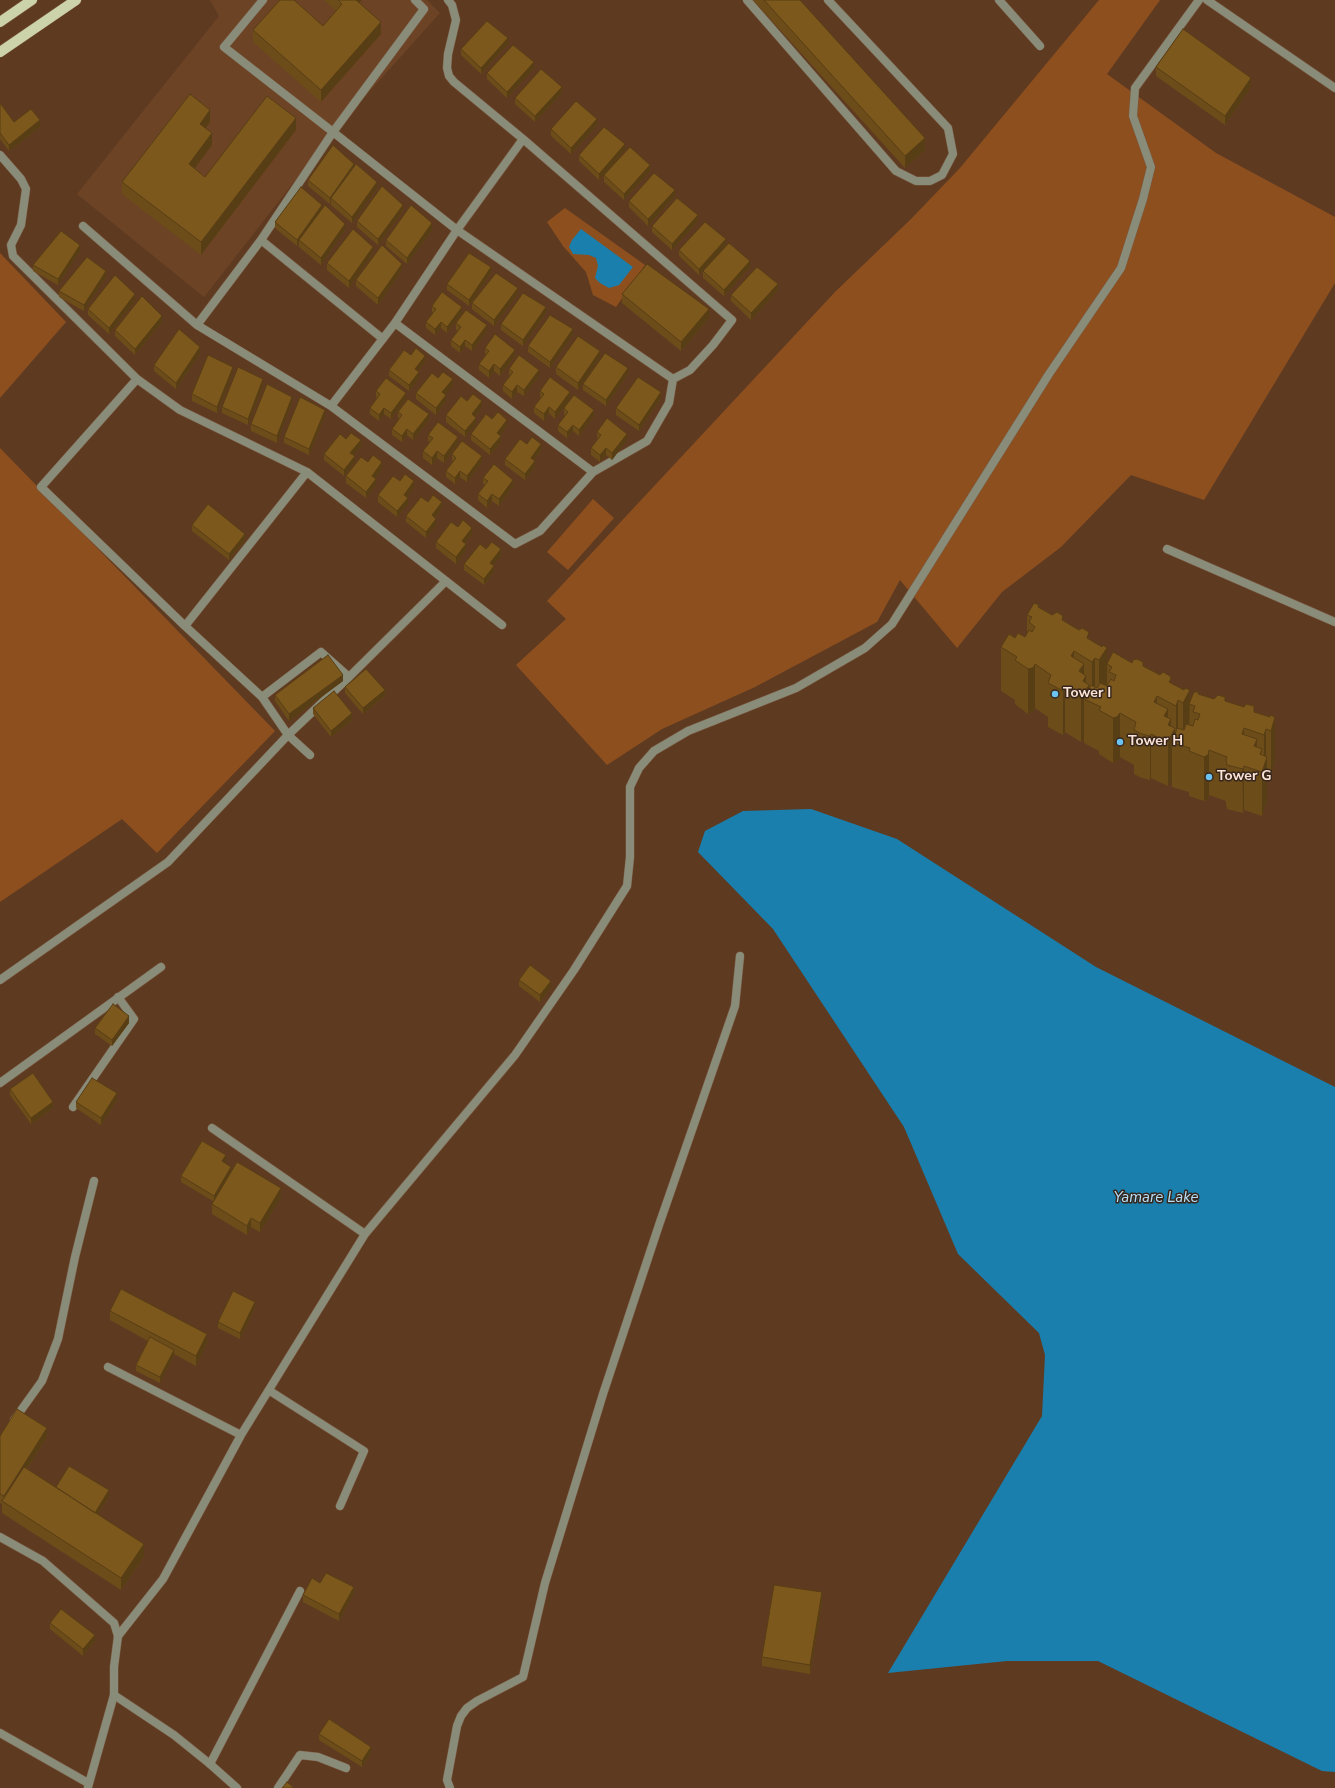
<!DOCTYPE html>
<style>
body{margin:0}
canvas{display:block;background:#5e3a21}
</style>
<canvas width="1335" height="1788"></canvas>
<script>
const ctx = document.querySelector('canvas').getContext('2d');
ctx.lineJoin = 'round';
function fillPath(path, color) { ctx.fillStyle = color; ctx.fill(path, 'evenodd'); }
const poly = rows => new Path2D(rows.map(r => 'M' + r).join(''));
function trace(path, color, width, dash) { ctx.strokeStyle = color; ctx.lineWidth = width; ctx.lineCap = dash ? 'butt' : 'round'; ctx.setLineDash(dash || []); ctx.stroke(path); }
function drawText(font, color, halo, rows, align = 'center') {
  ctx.font = font + ' "Nunito Sans",sans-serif'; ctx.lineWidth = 3; ctx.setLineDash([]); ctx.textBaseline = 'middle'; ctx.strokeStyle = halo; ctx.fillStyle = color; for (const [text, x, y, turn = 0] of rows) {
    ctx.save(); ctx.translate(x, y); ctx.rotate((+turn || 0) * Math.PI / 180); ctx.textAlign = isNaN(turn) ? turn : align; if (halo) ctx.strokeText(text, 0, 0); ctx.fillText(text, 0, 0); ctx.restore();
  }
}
fillPath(poly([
 [210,0,427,0,440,13,333,132,204,297,77,194,219,16]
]), '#6d4325');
fillPath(poly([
 [1099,0,1160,0,1107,74,1216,153,1335,217,1335,283,1204,500,1131,475,1061,547,1002,592,957,648,900,580,877,622,755,687,662,729,607,765,516,665,566,619,547,601,835,292,911,219,960,168],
 [565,208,645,265,616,307,593,295,586,272,563,246,547,222],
 [0,253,66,322,0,398],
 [0,448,275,731,157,853,122,819,0,902],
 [593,499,614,518,568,570,547,552]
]), '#8e4f1e');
fillPath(poly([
 [581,229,633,267,619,285,609,288,600,283,595,278,598,266,596,258,589,255,573,254,569,247,572,240],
 [811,809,897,839,1096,967,1335,1087,1335,1772,1322,1771,1098,1661,1007,1661,888,1673,1042,1416,1045,1355,1039,1333,958,1254,904,1127,773,929,698,852,705,831,743,811]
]), '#1a7fad');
const service = poly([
 [263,0,224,47,333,132,424,9,415,0],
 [448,0,452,5,456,20,448,54,447,68,449,76,454,82,523,139,732,320,713,345,690,370,673,379],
 [999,0,1040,46],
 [1207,0,1335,88],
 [83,226,197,325,331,406,515,544,540,531,593,472,647,441,669,403,673,379,457,230,333,132,261,240,197,325],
 [261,240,383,339],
 [395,323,593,472],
 [331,406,395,323,457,230,523,139],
 [1167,549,1335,622]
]);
const minor = poly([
 [747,0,896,171,916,181,930,181,942,175,953,154,948,128,828,0],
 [0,155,21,179,26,189,21,225,11,245,13,256,137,379,180,410,307,472,502,625],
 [137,379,41,487,185,626],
 [307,472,185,626,262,697,288,735,310,755],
 [262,697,321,652,349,677,446,581],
 [0,980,168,862,288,735,349,677],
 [0,1083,161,967],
 [73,1107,134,1019,118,997],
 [212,1128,365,1234],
 [108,1367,241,1435],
 [270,1391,364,1451,340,1506],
 [14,1420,42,1381,58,1339,75,1257,94,1181],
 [118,1636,163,1579,241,1435,365,1234,515,1055,574,970,627,886,630,857,630,787,639,768,654,751,688,731,796,688,865,648,892,624,1049,374,1121,268,1143,199,1151,167,1133,116,1135,88,1199,0],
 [0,1733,88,1783],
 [210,1764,300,1591],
 [88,1787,114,1695],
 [278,1788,300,1755,318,1757,346,1768],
 [450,1788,447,1780,457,1726,461,1716,467,1708,477,1701,523,1677,545,1583,603,1394,659,1225,735,1006,740,956]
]);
const tertiary = poly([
 [0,1537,43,1561,114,1623,118,1636,114,1667,114,1695,174,1735,210,1764,237,1788]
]);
const primary = poly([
 [0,22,32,0],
 [0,52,76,0]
]);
trace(service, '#7a5942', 9);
trace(minor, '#7a5942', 9);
trace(tertiary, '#7a5942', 9);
trace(primary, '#7a5942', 11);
trace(service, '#898c78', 8);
trace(minor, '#898c78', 8);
trace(tertiary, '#898c78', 8);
trace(primary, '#ccd2aa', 10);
fillPath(poly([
 [324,0,362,0,359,3,381,34,321,102,253,42,253,30,323,26,336,11],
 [753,0,800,0,925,150,905,168],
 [508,44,481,74,461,55,461,49],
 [1156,67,1251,87,1225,125,1156,76],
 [534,68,507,98,487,79,487,73],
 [562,93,535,122,515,104,515,98],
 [0,103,14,122,40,127,9,151,0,139],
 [210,122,205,128,212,145,195,168,205,177,296,130,201,255,122,194,122,182],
 [597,125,571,154,551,136,551,129],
 [625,150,599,180,579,161,579,155],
 [354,166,377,188,352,223,331,205,331,203,330,204,308,186,308,180],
 [650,171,624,200,604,182,604,175],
 [675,196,648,226,629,207,629,201],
 [322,209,345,230,321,265,299,247,299,244,297,246,275,228,275,222],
 [403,211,378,245,357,227,357,221],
 [698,221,672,250,652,232,652,226],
 [432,230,407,264,386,246,386,240],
 [726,245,699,275,679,256,679,250],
 [80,251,58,285,33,271,33,265],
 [373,253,349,288,327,270,327,263],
 [750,267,724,296,703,278,703,271],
 [402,270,378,305,356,286,356,280],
 [491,273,469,306,447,290,447,284],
 [106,277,84,311,59,297,59,291],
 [778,290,751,320,731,301,731,295],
 [518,294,494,326,472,309,472,303],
 [622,294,709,318,681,351,622,303],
 [135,301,109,334,88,315,88,309],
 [432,306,462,313,447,333,441,328,435,335,426,328,426,322,433,313,432,312],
 [546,313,523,346,501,330,501,324],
 [162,322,135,355,115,336,115,330],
 [456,323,487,331,472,351,465,346,460,353,451,346,451,340,458,331,456,330],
 [573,335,550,368,528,352,528,346],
 [485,348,515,356,500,376,494,371,489,378,479,370,479,364,486,355,485,354],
 [200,354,176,389,154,371,154,365],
 [411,355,425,362,418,371,419,378,409,391,389,376,389,370],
 [600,357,578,390,556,374,556,367],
 [509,369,539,376,524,396,517,392,512,399,503,391,503,385,510,376,509,375],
 [233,373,217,413,192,401,192,394],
 [628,374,606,406,583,390,583,384],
 [438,378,453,385,445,394,446,401,436,415,416,399,416,393],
 [263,386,248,425,222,413,222,407],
 [376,391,406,399,391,419,384,414,379,421,370,414,370,408,377,398,376,397],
 [540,391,570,399,555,419,549,413,544,421,534,413,534,407,541,398,540,397],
 [661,398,639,431,616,415,616,408],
 [292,403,277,443,251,431,251,424],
 [482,407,475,417,476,424,465,437,446,422,446,415],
 [564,408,594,416,579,436,573,431,567,438,558,431,558,425,565,416,564,415],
 [398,412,429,420,413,440,407,435,402,442,392,435,392,429,399,419,398,418],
 [325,416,309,455,284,443,284,437],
 [492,419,507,426,500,435,501,442,490,455,471,440,471,434],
 [597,432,627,440,612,460,606,455,600,462,591,455,591,448,598,439,597,438],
 [428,435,458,443,444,463,437,458,432,465,423,458,423,451,430,442,428,441],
 [346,439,361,446,353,455,355,462,344,476,324,460,324,454],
 [527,444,541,451,534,460,535,467,525,480,505,465,505,459],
 [452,454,482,462,467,482,460,477,455,484,446,477,446,471,453,461,452,460],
 [368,462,382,469,375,478,376,485,366,498,346,483,346,476],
 [483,478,513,486,499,506,492,501,487,508,478,500,478,494,485,485,483,484],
 [400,481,414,488,407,497,408,504,397,517,378,502,378,495],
 [428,502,442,508,435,518,436,525,426,538,406,522,406,516],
 [192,525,245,540,229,560,192,531],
 [458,527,472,534,465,543,466,550,456,564,436,548,436,542],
 [486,549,501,556,493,565,494,572,484,585,464,570,464,564],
 [1039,607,1052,615,1063,620,1089,639,1102,647,1107,648,1107,686,1107,664,1132,663,1143,666,1171,683,1190,704,1199,694,1214,699,1225,701,1254,712,1270,717,1275,761,1271,775,1267,774,1267,801,1262,816,1244,810,1243,813,1227,809,1226,804,1226,801,1209,795,1208,799,1204,801,1189,796,1189,792,1172,787,1172,780,1168,786,1151,778,1150,780,1142,778,1134,774,1134,765,1120,757,1117,761,1113,763,1099,754,1099,751,1084,743,1084,738,1081,742,1065,732,1063,735,1048,727,1048,717,1035,708,1033,712,1028,714,1015,704,1015,700,1001,691,1001,647,1015,638,1025,637,1027,634,1027,615],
 [343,681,289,721,275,701,275,695],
 [345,687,385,696,363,714,345,693],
 [313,708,352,720,331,737,313,714],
 [519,980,551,987,540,1002,519,986],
 [129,1023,112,1046,95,1034,95,1028],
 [10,1089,53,1108,31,1124,10,1095],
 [117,1100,101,1125,76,1108,76,1102],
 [226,1161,224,1163,231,1172,281,1197,260,1232,251,1227,247,1235,212,1214,212,1204,213,1201,181,1182,181,1176],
 [255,1308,240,1339,218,1328,218,1322],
 [110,1311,207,1343,196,1366,174,1354,174,1356,160,1383,136,1371,136,1365,148,1341,110,1320],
 [0,1436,47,1437,27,1469,56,1487,109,1496,98,1514,144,1557,121,1590,2,1513,2,1504,0,1503],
 [320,1583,354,1593,339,1621,303,1602,303,1595],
 [822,1602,810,1674,762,1666,762,1657],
 [50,1623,95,1641,83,1656,50,1629],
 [319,1734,371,1753,362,1767,319,1740]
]), '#6c4c19');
fillPath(poly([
 [353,0,362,0,353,10],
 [381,22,381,34,321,102,321,90],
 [508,38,508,44,481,74,481,68],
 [534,62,534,68,507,98,507,92],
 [1251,78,1251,87,1225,125,1225,116],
 [562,87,562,93,535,122,535,116],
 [210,110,210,122,200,136,200,124],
 [296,118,296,130,201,255,201,242],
 [597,119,597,125,571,154,571,148],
 [40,120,40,127,9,151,9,145],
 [212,133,212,145,189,176,189,164],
 [925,138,925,150,905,168,905,156],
 [625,144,625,150,599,180,599,174],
 [354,164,354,170,331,198,331,203,330,204,330,198],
 [650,165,650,171,624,200,624,194],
 [377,182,377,188,352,223,352,217],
 [675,190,675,196,648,226,648,219],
 [322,205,322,212,299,240,299,244,297,246,297,240],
 [403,205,403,211,378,245,378,239],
 [698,215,698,221,672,250,672,244],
 [432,223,432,230,407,264,407,258],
 [345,224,345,230,321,265,321,258],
 [726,239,726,245,699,275,699,269],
 [80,245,80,251,58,285,58,279],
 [373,247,373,253,349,288,349,281],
 [750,261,750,267,724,296,724,290],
 [402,264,402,270,378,305,378,298],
 [491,267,491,273,469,306,469,300],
 [106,271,106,277,84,311,84,305],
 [778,284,778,290,751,320,751,313],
 [518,288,518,294,494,326,494,320],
 [135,294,135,301,109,334,109,328],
 [462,307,462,313,447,333,447,327],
 [546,307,546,313,523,346,523,340],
 [709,309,709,318,681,351,681,342],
 [162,316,162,322,135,355,135,349],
 [441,322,441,328,435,335,435,329],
 [487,325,487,331,472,351,472,345],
 [573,329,573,335,550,368,550,362],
 [465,340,465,346,460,353,460,347],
 [200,347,200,354,176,389,176,383],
 [515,350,515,356,500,376,500,369],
 [600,351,600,357,578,390,578,383],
 [425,356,425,362,415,375,415,369],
 [494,364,494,371,489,378,489,371],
 [233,367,233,373,217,413,217,407],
 [628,368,628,374,606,406,606,400],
 [539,370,539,376,524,396,524,390],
 [419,372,419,378,409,391,409,385],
 [263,379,263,386,248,425,248,419],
 [453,379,453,385,442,398,442,392],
 [517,385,517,392,512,399,512,392],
 [570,392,570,399,555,419,555,412],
 [661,392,661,398,639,431,639,425],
 [406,393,406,399,391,419,391,413],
 [446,395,446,401,436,415,436,408],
 [292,397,292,403,277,443,277,436],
 [482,401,482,407,472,421,472,414],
 [549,407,549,413,544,421,544,414],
 [384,408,384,414,379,421,379,415],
 [325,410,325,416,309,455,309,449],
 [594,410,594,416,579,436,579,430],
 [429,414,429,420,413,440,413,434],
 [476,418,476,424,465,437,465,431],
 [507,420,507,426,497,439,497,433],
 [573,425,573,431,567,438,567,432],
 [407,429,407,435,402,442,402,436],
 [627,434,627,440,612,460,612,453],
 [501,436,501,442,490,455,490,449],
 [458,437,458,443,444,463,444,456],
 [361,440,361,446,350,459,350,453],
 [541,444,541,451,531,464,531,458],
 [606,448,606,455,600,462,600,455],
 [437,451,437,458,432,465,432,458],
 [355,456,355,462,344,476,344,470],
 [482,456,482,462,467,482,467,476],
 [535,461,535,467,525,480,525,474],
 [382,462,382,469,372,482,372,476],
 [460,471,460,477,455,484,455,478],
 [376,479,376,485,366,498,366,492],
 [513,480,513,486,499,506,499,499],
 [414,481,414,488,404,501,404,495],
 [492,494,492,501,487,508,487,501],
 [408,498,408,504,397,517,397,511],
 [442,502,442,508,432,522,432,515],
 [436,519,436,525,426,538,426,532],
 [472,528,472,534,462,547,462,541],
 [245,534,245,540,229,560,229,554],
 [466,544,466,550,456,564,456,557],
 [501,549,501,556,490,569,490,563],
 [494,566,494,572,484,585,484,579],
 [1107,648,1107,692,1099,704,1099,660],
 [1074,651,1074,694,1071,656],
 [1095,658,1095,702,1092,703,1092,662],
 [1035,664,1035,708,1033,712,1028,714,1028,669],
 [1084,664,1084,679,1086,676,1086,690,1089,685,1089,702,1084,699,1084,738,1081,742,1081,698,1079,671],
 [343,675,343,681,289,721,289,714],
 [1065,688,1065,732,1063,735,1063,691],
 [385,690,385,696,363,714,363,708],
 [1190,690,1189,735,1183,746,1183,703],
 [1157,696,1157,737,1154,702],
 [1178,700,1178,745,1176,744,1176,706],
 [1168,709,1168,742,1164,716],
 [352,713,352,720,331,737,331,731],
 [1120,713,1120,757,1117,761,1113,763,1113,718],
 [1275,717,1275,761,1271,775,1271,731],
 [1171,719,1171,737,1175,728,1175,744,1172,743,1172,780,1168,786,1168,725],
 [1244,728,1244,810,1243,813,1242,734],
 [1266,729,1266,762,1267,757,1267,801,1262,816,1262,772,1264,768,1264,735],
 [1151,734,1151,778,1150,780,1150,736],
 [1257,739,1257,770,1254,746],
 [1209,750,1209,795,1208,799,1204,801,1204,757],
 [551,981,551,987,540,1002,540,995],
 [129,1016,129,1023,112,1046,112,1040],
 [117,1093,117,1100,101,1125,101,1118],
 [53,1102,53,1108,31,1124,31,1118],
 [226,1155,226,1161,222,1167,222,1161],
 [231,1167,231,1173,214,1202,214,1196],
 [281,1188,281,1197,260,1232,260,1223],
 [251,1218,251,1227,247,1235,247,1226],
 [255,1302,255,1308,240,1339,240,1333],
 [207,1334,207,1343,196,1366,196,1356],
 [174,1350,174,1356,160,1383,160,1377],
 [47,1428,47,1437,5,1503,4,1502,4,1496],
 [109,1490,109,1496,94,1520,94,1514],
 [144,1544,144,1557,121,1590,121,1578],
 [354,1587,354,1593,339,1621,339,1614],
 [822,1592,822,1602,810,1674,810,1665],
 [95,1635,95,1641,83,1656,83,1649],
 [371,1747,371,1753,362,1767,362,1761]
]), '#583e14');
const building = poly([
 [280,0,294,0,323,26,342,4,338,0,356,0,381,22,321,90,253,30,280,0],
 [764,0,800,0,925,138,905,156,764,0],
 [487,21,508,38,481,68,461,49,487,21],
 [1183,29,1251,78,1225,116,1156,67,1183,29],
 [513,45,534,62,507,92,487,73,513,45],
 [541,69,562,87,535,116,515,98,541,69],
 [190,94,210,110,200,124,212,133,189,164,205,177,267,96,296,118,201,242,122,182,190,94],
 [576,101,597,119,571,148,551,129,576,101],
 [0,103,14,122,31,109,40,120,9,145,0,133,0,103],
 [604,127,625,144,599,174,579,155,604,127],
 [333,145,354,164,330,198,308,180,333,145],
 [630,147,650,165,624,194,604,175,630,147],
 [356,164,377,182,352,217,331,198,356,164],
 [654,173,675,190,648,219,629,201,654,173],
 [382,186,403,205,378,239,357,221,382,186],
 [301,187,322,205,297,240,275,222,301,187],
 [677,198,698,215,672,244,652,226,677,198],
 [325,205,345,224,321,258,299,240,325,205],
 [411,205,432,223,407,258,386,240,411,205],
 [705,222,726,239,699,269,679,250,705,222],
 [353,229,373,247,349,281,327,263,353,229],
 [61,231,80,245,58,279,33,265,61,231],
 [729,243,750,261,724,290,703,271,729,243],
 [382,245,402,264,378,298,356,280,382,245],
 [469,253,491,267,469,300,447,284,469,253],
 [87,257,106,271,84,305,59,291,87,257],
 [647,264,709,309,681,342,622,294,647,264],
 [757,267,778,284,751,313,731,295,757,267],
 [496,273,518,288,494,320,472,303,496,273],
 [115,275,135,294,109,328,88,309,115,275],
 [442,292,462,307,447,327,441,322,435,329,426,322,436,309,432,306,442,292],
 [523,293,546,307,523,340,501,324,523,293],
 [142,296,162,316,135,349,115,330,142,296],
 [466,310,487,325,472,345,465,340,460,347,451,340,461,327,456,323,466,310],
 [550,315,573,329,550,362,528,346,550,315],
 [179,329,200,347,176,383,154,365,179,329],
 [495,334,515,350,500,369,494,364,489,371,479,364,489,351,485,348,495,334],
 [578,336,600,351,578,383,556,367,578,336],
 [416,348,425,356,415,369,419,372,409,385,389,370,404,350,411,355,416,348],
 [605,353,628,368,606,400,583,384,605,353],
 [208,355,233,367,217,407,192,394,208,355],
 [519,355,539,370,524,390,517,385,512,392,503,385,513,372,509,369,519,355],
 [238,367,263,379,248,419,222,407,238,367],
 [443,372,453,379,442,392,446,395,436,408,416,393,432,373,438,378,443,372],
 [550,377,570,392,555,412,549,407,544,414,534,407,544,394,540,391,550,377],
 [638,377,661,392,639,425,616,408,638,377],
 [386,378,406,393,391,413,384,408,379,415,370,408,380,394,376,391,386,378],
 [267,384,292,397,277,436,251,424,267,384],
 [473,394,482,401,472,414,476,418,465,431,446,415,461,396,467,401,473,394],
 [574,395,594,410,579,430,573,425,567,432,558,425,568,412,564,408,574,395],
 [300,397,325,410,309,449,284,437,300,397],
 [408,399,429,414,413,434,407,429,402,436,392,429,402,415,398,412,408,399],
 [498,412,507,420,497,433,501,436,490,449,471,434,486,414,492,419,498,412],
 [607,418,627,434,612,453,606,448,600,455,591,448,601,435,597,432,607,418],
 [438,422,458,437,444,456,437,451,432,458,423,451,433,438,428,435,438,422],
 [351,433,361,440,350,453,355,456,344,470,324,454,340,434,346,439,351,433],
 [532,437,541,444,531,458,535,461,525,474,505,459,520,439,527,444,532,437],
 [462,441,482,456,467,476,460,471,455,478,446,471,456,458,452,454,462,441],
 [373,455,382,462,372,476,376,479,366,492,346,476,361,457,368,462,373,455],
 [494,464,513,480,499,499,492,494,487,501,478,494,488,481,483,478,494,464],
 [405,474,414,481,404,495,408,498,397,511,378,495,393,476,400,481,405,474],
 [433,495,442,502,432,515,436,519,426,532,406,516,421,497,428,502,433,495],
 [208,504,245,534,229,554,192,525,208,504],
 [463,520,472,528,462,541,466,544,456,557,436,542,451,522,458,527,463,520],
 [492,542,501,549,490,563,494,566,484,579,464,564,480,544,486,549,492,542],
 [1034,603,1039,605,1038,607,1052,615,1057,612,1063,616,1062,620,1079,630,1082,628,1089,632,1087,638,1102,647,1103,645,1107,648,1099,660,1095,658,1092,662,1074,651,1071,656,1084,664,1079,671,1086,676,1083,681,1089,685,1081,698,1065,688,1063,691,1048,683,1051,675,1035,664,1033,668,1028,669,1015,660,1017,657,1001,647,1009,634,1015,638,1018,633,1025,637,1029,630,1032,632,1035,627,1029,622,1032,617,1027,615,1034,603],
 [1113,652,1132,663,1133,660,1137,659,1143,662,1143,666,1160,675,1163,672,1170,676,1171,679,1169,682,1184,690,1185,688,1190,690,1183,703,1178,700,1176,706,1157,696,1154,702,1168,709,1164,716,1171,719,1168,725,1175,728,1168,742,1151,734,1150,736,1142,734,1134,730,1136,722,1120,713,1117,717,1113,718,1099,710,1101,707,1084,699,1091,685,1097,688,1100,683,1107,686,1111,679,1114,681,1116,675,1109,672,1112,667,1107,664,1113,652],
 [328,655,343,675,289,714,275,695,328,655],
 [366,669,385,690,363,708,345,687,366,669],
 [334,691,352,713,331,731,313,708,334,691],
 [1194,692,1199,692,1198,694,1214,699,1218,695,1225,697,1225,701,1244,707,1246,704,1254,706,1254,712,1270,717,1270,715,1275,717,1271,731,1266,729,1264,735,1244,728,1242,734,1257,739,1254,746,1262,749,1260,754,1267,757,1262,772,1244,766,1243,769,1227,765,1226,760,1227,757,1209,750,1208,755,1204,757,1189,751,1190,748,1172,743,1177,728,1184,730,1186,724,1193,726,1195,719,1198,720,1200,714,1193,712,1195,706,1189,704,1194,692],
 [530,965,551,981,540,995,519,980,530,965],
 [113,1004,129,1016,112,1040,95,1028,113,1004],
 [33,1073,53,1102,31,1118,10,1089,33,1073],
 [92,1078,117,1093,101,1118,76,1102,92,1078],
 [202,1141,226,1155,222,1161,231,1167,214,1196,181,1176,202,1141],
 [237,1162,281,1188,260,1223,251,1218,247,1226,212,1204,237,1162],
 [121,1289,207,1334,196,1356,110,1311,121,1289],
 [233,1291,255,1302,240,1333,218,1322,233,1291],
 [150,1337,174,1350,160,1377,136,1365,150,1337],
 [17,1409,47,1428,4,1496,0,1494,0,1436,17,1409],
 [69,1466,109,1490,95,1513,56,1487,69,1466],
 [24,1467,144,1544,121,1578,2,1501,24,1467],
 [326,1573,354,1587,339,1614,303,1595,312,1578,320,1583,326,1573],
 [774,1585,822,1592,810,1665,762,1657,774,1585],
 [61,1609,95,1635,83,1649,50,1623,61,1609],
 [329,1719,371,1747,362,1761,319,1734,329,1719],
 [287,1782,294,1788,282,1788,287,1782]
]);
fillPath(building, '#7d581d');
trace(building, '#583e14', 1);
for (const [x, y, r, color] of [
 [1055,694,4,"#6cc3f2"],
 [1120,742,4,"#6cc3f2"],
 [1209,777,4,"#6cc3f2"]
]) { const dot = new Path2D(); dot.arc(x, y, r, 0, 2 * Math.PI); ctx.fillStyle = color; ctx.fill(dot); trace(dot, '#37261b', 1.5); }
drawText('bold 14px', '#fbe4d6', '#37261b', [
 ["Tower I",1063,694],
 ["Tower H",1128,742],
 ["Tower G",1217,777]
], 'left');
drawText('italic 15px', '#b6e0fa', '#37261b', [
 ["Yamare Lake",1156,1198]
]);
</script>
